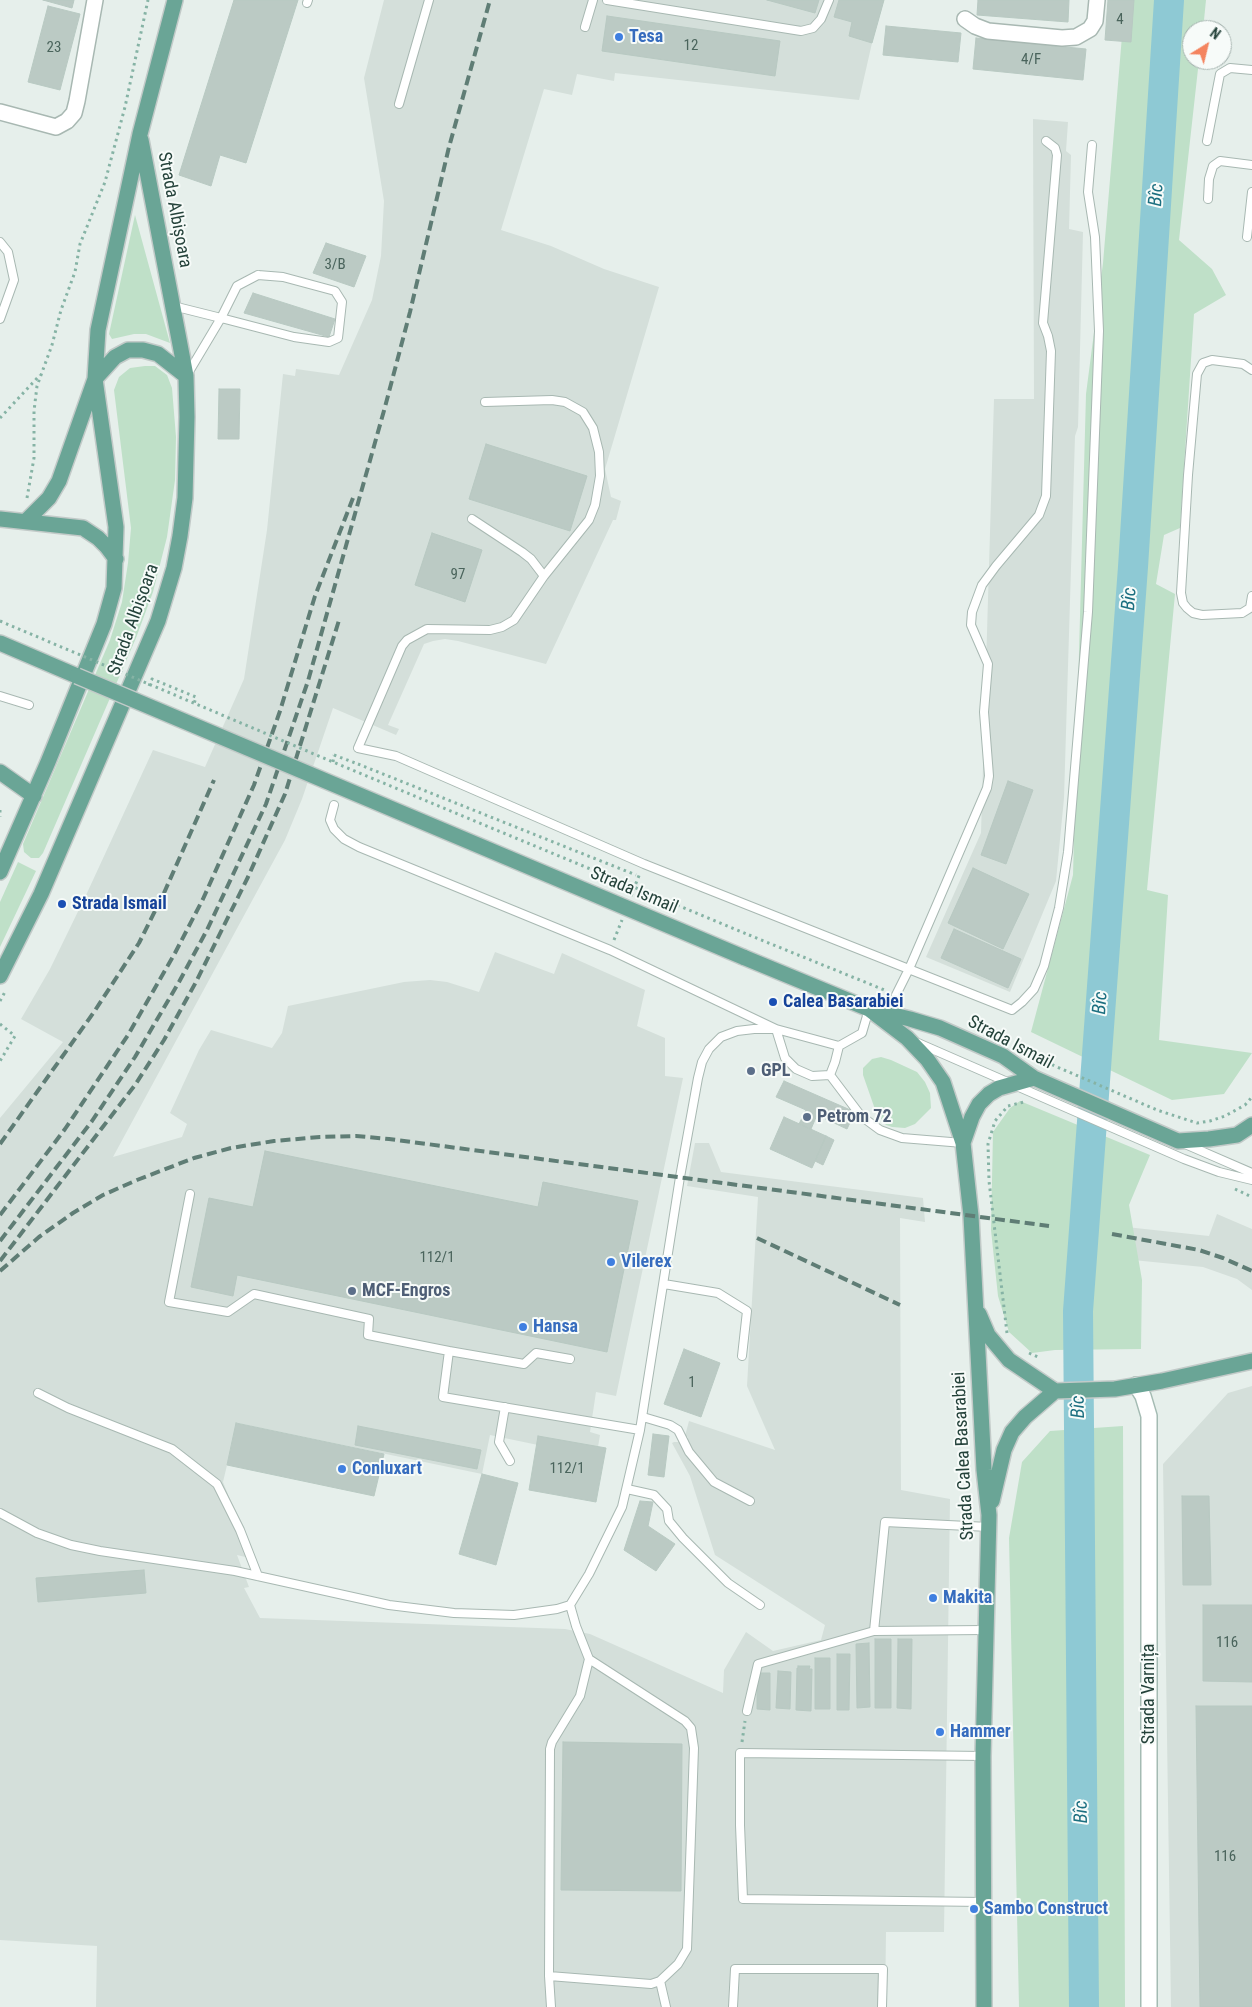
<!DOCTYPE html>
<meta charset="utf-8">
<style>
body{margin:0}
#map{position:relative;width:1252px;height:2007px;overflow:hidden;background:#e6efeb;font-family:"Roboto Condensed",sans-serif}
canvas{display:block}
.north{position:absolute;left:1182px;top:20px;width:50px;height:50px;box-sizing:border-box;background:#f7fbf9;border:1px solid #a3b1ad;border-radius:50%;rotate:36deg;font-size:14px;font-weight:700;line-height:20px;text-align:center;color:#24423a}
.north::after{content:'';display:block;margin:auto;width:18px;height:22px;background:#f4845f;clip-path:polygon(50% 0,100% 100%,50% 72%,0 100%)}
</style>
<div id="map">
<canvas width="1252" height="2007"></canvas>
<div class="north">N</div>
</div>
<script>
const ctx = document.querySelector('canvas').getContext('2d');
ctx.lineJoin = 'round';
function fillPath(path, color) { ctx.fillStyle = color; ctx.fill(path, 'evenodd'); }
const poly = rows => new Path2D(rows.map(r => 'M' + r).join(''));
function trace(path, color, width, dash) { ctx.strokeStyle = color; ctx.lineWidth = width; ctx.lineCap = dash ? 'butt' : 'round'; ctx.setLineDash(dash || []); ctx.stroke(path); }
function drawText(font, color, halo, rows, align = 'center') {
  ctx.font = font + ' "Roboto Condensed",sans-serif'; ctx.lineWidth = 4; ctx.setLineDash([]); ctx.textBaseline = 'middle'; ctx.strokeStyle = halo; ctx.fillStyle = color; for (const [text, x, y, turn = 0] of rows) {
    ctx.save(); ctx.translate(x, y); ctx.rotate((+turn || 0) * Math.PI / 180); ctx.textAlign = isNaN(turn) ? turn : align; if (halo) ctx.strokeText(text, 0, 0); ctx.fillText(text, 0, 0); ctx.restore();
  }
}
fillPath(poly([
 [384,0,884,0,872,43,859,100,615,73,614,81,577,74,572,95,544,89,501,230,551,246,604,269,659,287,605,469,611,497,621,501,616,520,613,520,546,664,458,641,445,639,433,641,424,644,388,725,399,729,396,735,333,708,302,799,285,840,113,1157,182,1137,187,1124,170,1113,199,1050,211,1030,272,1048,282,1033,288,1006,404,982,430,980,447,982,479,992,495,952,554,974,562,953,645,990,637,1026,665,1038,665,1076,683,1078,616,1396,596,1392,590,1432,600,1435,598,1447,586,1455,490,1435,482,1474,237,1423,223,1482,254,1559,237,1555,249,1587,244,1588,260,1618,565,1629,590,1634,723,1693,724,1670,746,1632,773,1651,821,1640,825,1625,715,1555,690,1476,672,1443,674,1442,687,1442,688,1437,685,1436,689,1421,775,1450,747,1386,758,1197,687,1186,695,1143,709,1143,721,1172,923,1198,925,1222,900,1218,901,1490,950,1499,944,1932,886,1932,885,2007,96,2007,97,1946,0,1940,0,1118,63,1042,21,1019,50,969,87,893,153,750,205,767,244,679,267,530,283,374,295,376,296,369,339,375,372,300,381,256,384,201,364,78],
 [1033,119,1068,122,1066,151,1071,155,1069,229,1083,232,1078,427,1075,436,1064,798,1056,881,1010,992,926,957,981,833,994,399,1034,399],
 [1217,1214,1252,1229,1252,1290,1237,1279,1203,1267,1113,1258,1117,1226,1209,1236],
 [1252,1386,1252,2007,1171,2007,1163,1464,1228,1393]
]), '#d4dfda');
fillPath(poly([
 [1125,0,1206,0,1203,30,1192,30,1192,60,1199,60,1179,240,1212,269,1226,295,1194,314,1180,528,1164,535,1156,584,1175,594,1147,890,1168,895,1159,1040,1252,1053,1224,1094,1172,1100,1031,1032,1073,875,1086,394,1103,263],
 [135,215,170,343,146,334,134,334,112,339,109,334],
 [145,366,155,366,167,375,172,388,176,437,175,480,167,537,153,592,136,638,43,853,39,858,31,858,24,852,23,844,110,640,122,602,128,563,131,528,114,390,119,377,130,368],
 [18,862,36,871,0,947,0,902],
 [881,1057,891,1060,917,1072,925,1082,930,1093,931,1108,915,1124,905,1128,892,1127,886,1125,877,1115,863,1075,863,1068,872,1059],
 [1020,1101,1150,1155,1129,1205,1142,1280,1141,1349,1055,1350,1032,1353,1009,1332,998,1296,991,1230,993,1132,1010,1108],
 [1123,1426,1125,2007,1019,2007,1009,1538,1022,1462,1050,1431]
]), '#bfe0c8');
trace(poly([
 [1084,2007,1078,1311,1133,567,1169,0]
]), '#8ec9d4', 30);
const building = poly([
 [43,0,74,0,72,8,43,0],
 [234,0,298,0,246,163,220,155,211,186,179,175,234,0],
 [767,0,819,0,815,13,767,0],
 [839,0,884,0,872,43,849,36,852,22,834,17,839,0],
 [978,0,1069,0,1068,22,977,15,978,0],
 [1108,0,1134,0,1131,42,1105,40,1108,0],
 [48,6,80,14,60,90,28,82,48,6],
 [607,16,780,41,775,76,602,51,607,16],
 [886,26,961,33,958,62,883,55,886,26],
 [976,38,1086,49,1083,80,973,69,976,38],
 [326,243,366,256,354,287,313,273,326,243],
 [253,293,335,319,329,337,244,313,253,293],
 [219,389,240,389,239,439,218,439,219,389],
 [486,444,587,476,570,531,469,499,486,444],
 [432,533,482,550,465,602,415,585,432,533],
 [1008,781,1033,790,1006,864,981,855,1008,781],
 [973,868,1029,894,1003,949,948,923,973,868],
 [954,929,1021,959,1008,988,941,958,954,929],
 [784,1081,855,1112,847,1129,817,1115,811,1129,799,1124,806,1110,776,1097,784,1081],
 [784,1117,826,1136,812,1168,770,1149,784,1117],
 [826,1136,834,1140,823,1165,815,1161,826,1136],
 [265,1151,538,1207,543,1182,638,1201,607,1352,237,1275,233,1296,191,1287,209,1198,253,1207,265,1151],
 [684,1349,720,1363,701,1417,664,1404,684,1349],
 [236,1423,384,1454,374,1496,227,1465,236,1423],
 [358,1426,481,1450,477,1469,355,1445,358,1426],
 [653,1434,669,1436,664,1477,648,1475,653,1434],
 [538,1436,606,1448,596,1502,529,1490,538,1436],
 [482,1474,518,1483,496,1565,459,1554,482,1474],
 [1182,1496,1209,1496,1211,1585,1183,1585,1182,1496],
 [640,1501,653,1502,648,1526,675,1544,656,1571,624,1550,640,1501],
 [144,1570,146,1593,38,1602,36,1578,144,1570],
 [1203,1605,1252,1605,1252,1682,1203,1681,1203,1605],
 [875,1639,891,1639,891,1708,875,1708,875,1639],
 [898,1639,912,1639,911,1709,897,1708,898,1639],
 [869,1643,870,1707,857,1708,856,1644,869,1643],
 [837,1654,850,1654,849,1710,837,1710,837,1654],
 [815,1658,830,1658,830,1709,815,1709,815,1658],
 [798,1666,810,1666,809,1669,812,1669,811,1711,796,1710,797,1668,798,1668,798,1666],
 [778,1671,791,1672,790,1709,776,1708,778,1671],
 [757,1673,770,1673,770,1710,757,1709,757,1673],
 [1196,1706,1252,1706,1252,2007,1200,2007,1196,1706],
 [563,1742,682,1744,681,1891,561,1890,563,1742]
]);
fillPath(building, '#bbcac4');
trace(building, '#b8c9c2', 1);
const lane = poly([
 [607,0,801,31,813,28,821,19,829,0],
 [307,3,308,0],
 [585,27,593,0],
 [399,104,429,0],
 [1207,141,1220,74,1230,68,1252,70],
 [1208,199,1209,179,1213,166,1220,161,1252,165],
 [1247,237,1252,192],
 [0,242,8,252,14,280,0,319],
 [258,275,283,277,335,291,342,302,338,338,329,342,294,337,221,318,237,286,258,275],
 [173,306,221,318,187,375],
 [1252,370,1243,364,1212,360,1203,363,1197,374,1188,475,1181,593,1183,603,1187,608,1193,613,1202,615,1242,613,1250,608,1252,596],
 [485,402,552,400,565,402,583,412,593,428,599,452,600,476,595,505,589,520,544,576,514,620,502,627,490,630,427,629,407,640,402,646,358,748,396,756,644,864,1012,1010,1022,1002,1034,989,1044,966,1059,908,1068,852,1088,612,1099,331,1095,237,1088,192,1092,145],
 [472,519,522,552,531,559,544,576],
 [0,696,29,705],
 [334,805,330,820,334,829,344,839,359,847,610,950,776,1029,839,1046,862,1033,869,1009],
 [896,995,909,969,987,788,989,776,984,712,988,664,971,625,972,612,982,585,996,566,1039,515,1046,496,1051,351,1048,336,1043,323,1057,155,1055,148,1046,141],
 [918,1043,1184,1159,1219,1172,1252,1180],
 [830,1075,861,1116,880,1130,902,1138,963,1143],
 [1185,1144,1252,1173],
 [190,1194,169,1302,228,1312,254,1294,369,1319,368,1335,449,1351,443,1397,640,1430],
 [664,1284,718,1293,747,1311,742,1356],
 [449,1351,524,1364,536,1353,570,1359],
 [38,1393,68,1408,172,1449,217,1484,240,1530,258,1576],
 [505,1407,499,1442,510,1461],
 [643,1417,670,1425,678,1430,689,1452,714,1482,750,1501],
 [627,1489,654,1495,667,1509,669,1521,683,1538,728,1583,760,1605],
 [0,1513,37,1533,71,1545,100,1551,235,1571,389,1605,454,1613,514,1615,557,1609,570,1605,589,1574,622,1507,640,1430,680,1177,698,1078,702,1062,709,1049,721,1037,737,1031,754,1029,776,1029,785,1058,796,1069,812,1076,830,1075,835,1062,839,1046],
 [985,1630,874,1631,885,1522,989,1527],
 [747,1711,758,1664,874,1631],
 [983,1756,740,1753,740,1825,743,1899,984,1902],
 [549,1976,651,1984,660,1981,678,1964,687,1949,694,1748,691,1728,685,1721,589,1659],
 [660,1981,666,2007],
 [551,2007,549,1976,550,1749,552,1742,580,1696,589,1659,576,1626,570,1605],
 [733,2007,735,1969,883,1969,882,2007]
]);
const street = poly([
 [965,19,975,26,988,31,1062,38,1076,37,1090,29,1095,21,1097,0],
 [0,112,56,127,67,121,74,113,77,101,95,0]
]);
const secondary = poly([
 [1136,1385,1143,1396,1149,1416,1149,2007]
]);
const primary = poly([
 [0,519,83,528,98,538,107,547,116,559],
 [26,521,49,498,59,481,95,379,115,357,128,350,143,350,158,354,186,376],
 [0,643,77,676],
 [0,772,34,796],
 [0,872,48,762,104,624,114,588,116,527,95,379,98,330,140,134,175,0],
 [743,957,869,1009,910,1019,940,1028,1003,1056,1034,1078,1178,1141,1209,1139,1237,1135,1252,1125],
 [0,976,41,894,158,621,174,568,180,536,185,498,187,417,186,376,141,140],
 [869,1009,907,1038,927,1059,943,1082,963,1143,971,1216,984,1470,989,1515,983,1756,984,2007],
 [963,1143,972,1117,979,1104,989,1094,999,1088,1034,1078],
 [979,1314,988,1335,1009,1360,1055,1391,1115,1389,1162,1381,1252,1361],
 [992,1501,1004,1450,1012,1432,1025,1417,1055,1391]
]);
trace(lane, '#a8b8b2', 10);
trace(street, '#a8b8b2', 18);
trace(secondary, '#a4bbb3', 18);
trace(primary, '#c2cac8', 18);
trace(poly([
 [0,418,40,375],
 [27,498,34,458,34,411,37,386,52,345,61,310,75,272,80,244,105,182,125,107,148,0],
 [149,686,152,679,196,697,194,704],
 [333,762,334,755],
 [358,764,636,875],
 [0,810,0,817],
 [631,896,640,873],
 [749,935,887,991],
 [614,940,622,920],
 [0,1001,6,990],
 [0,1024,15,1036,0,1061],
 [1034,1057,1157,1110,1197,1123,1210,1121,1225,1116,1245,1105,1252,1097],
 [1235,1189,1252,1197],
 [1007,1333,989,1181,988,1144,995,1121,1008,1106,1024,1102],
 [1029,1353,1038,1357],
 [742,1742,745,1721]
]), '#86b3a5', 3, [2.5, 4]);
trace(lane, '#fff', 8);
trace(street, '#fff', 15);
trace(secondary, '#fff', 15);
trace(primary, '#6aa596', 15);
trace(poly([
 [0,1144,94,1012,139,943,164,893,214,780],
 [0,1215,65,1129,128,1035,175,953,203,899,254,785,280,711,315,596,353,498],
 [1112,1234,1199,1250,1223,1258,1252,1271],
 [757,1238,900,1305],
 [0,1241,92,1121,135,1057,179,982,207,930,266,804,308,681,385,407,410,312,449,147,490,0],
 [0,1261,135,1085,164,1040,196,982,248,877,285,794,340,617],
 [0,1271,39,1237,73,1213,103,1195,137,1180,194,1158,231,1148,274,1141,320,1137,356,1136,389,1139,1049,1226]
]), '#5f7d75', 4, [10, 5]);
const primaryBridge = poly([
 [77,676,743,957]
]);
trace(primaryBridge, '#c2cac8', 18, []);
trace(poly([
 [0,621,333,762,749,935],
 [334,755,358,764]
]), '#86b3a5', 3, [2.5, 4]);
trace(primaryBridge, '#6aa596', 15);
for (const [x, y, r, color] of [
 [619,37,5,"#3f7fe0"],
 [62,904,5,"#1a4fb4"],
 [773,1002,5,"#1a4fb4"],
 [751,1071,5,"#5c6f8a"],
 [807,1117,5,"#5c6f8a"],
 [611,1262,5,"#3f7fe0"],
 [352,1291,5,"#5c6f8a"],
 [523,1327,5,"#3f7fe0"],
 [342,1469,5,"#3f7fe0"],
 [933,1598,5,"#3f7fe0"],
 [940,1732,5,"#3f7fe0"],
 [974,1909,5,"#3f7fe0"]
]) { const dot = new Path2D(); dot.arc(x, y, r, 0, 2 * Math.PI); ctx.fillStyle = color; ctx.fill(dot); trace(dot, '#f7fbf9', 2); }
drawText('15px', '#4a645c', null, [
 ["4",1120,20],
 ["12",691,46],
 ["23",54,48],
 ["4/F",1031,60],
 ["3/B",335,265],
 ["97",458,575],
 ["112/1",437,1258],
 ["1",692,1383],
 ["112/1",567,1469],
 ["116",1227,1643],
 ["116",1225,1857]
]);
drawText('bold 18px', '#366cbe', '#f7fbf9', [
 ["Tesa",629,37],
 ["Vilerex",621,1262],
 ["Hansa",533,1327],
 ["Conluxart",352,1469],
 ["Makita",943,1598],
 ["Hammer",950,1732],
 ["Sambo Construct",984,1909]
], 'left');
drawText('18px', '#24423a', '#f7fbf9', [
 ["Strada Albișoara",174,210,79],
 ["Strada Albișoara",134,620,-70],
 ["Strada Ismail",634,891,23],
 ["Strada Ismail",1010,1043,28],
 ["Strada Calea Basarabiei",964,1456,-93],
 ["Strada Varnița",1149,1694,-90]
]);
drawText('bold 18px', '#164399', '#f7fbf9', [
 ["Strada Ismail",72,904],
 ["Calea Basarabiei",783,1002]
], 'left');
drawText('bold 18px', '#4e5e75', '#f7fbf9', [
 ["GPL",761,1071],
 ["Petrom 72",817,1117],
 ["MCF-Engros",362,1291]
], 'left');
drawText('italic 19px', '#1c6f80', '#f7fbf9', [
 ["Bîc",1157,195,-86],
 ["Bîc",1130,599,-86],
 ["Bîc",1101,1003,-86],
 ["Bîc",1079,1407,-91],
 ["Bîc",1082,1812,-91]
]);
</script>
